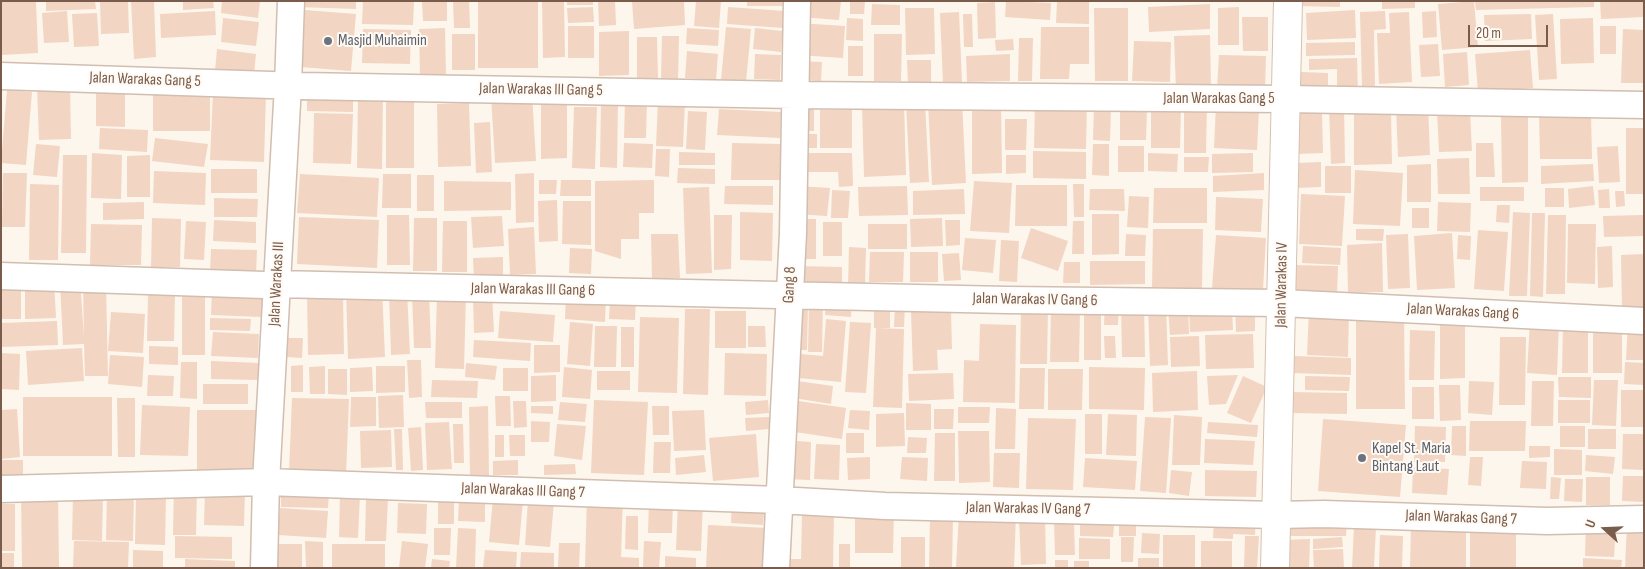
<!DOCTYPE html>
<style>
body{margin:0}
#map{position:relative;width:1645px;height:569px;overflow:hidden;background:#fdf6ec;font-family:"Sofia Sans Condensed",sans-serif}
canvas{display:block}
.frame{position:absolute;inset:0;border:2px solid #7a5c4d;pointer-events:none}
.north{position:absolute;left:1580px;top:504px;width:50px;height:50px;-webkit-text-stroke:4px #fffaf3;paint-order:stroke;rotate:290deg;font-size:14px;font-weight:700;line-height:20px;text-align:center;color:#7a5c4d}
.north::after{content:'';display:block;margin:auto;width:18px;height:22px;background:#7a5c4d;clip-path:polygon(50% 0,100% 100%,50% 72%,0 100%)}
.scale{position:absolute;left:1468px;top:25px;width:80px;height:22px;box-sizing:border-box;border:2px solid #7a5c4d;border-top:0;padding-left:6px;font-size:15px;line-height:18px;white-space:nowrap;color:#7a5c4d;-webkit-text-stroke:4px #fffaf3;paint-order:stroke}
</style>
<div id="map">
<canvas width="1645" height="569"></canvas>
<div class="frame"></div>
<div class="north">U</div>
<div class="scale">20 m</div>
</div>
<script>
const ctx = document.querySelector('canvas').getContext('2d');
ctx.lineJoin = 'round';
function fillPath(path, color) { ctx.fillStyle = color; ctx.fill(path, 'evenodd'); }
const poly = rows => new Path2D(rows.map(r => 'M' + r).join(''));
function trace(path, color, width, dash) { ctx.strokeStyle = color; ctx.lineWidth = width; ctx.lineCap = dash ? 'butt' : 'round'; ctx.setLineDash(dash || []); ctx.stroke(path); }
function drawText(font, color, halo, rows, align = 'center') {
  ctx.font = font + ' "Sofia Sans Condensed",sans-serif'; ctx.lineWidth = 4; ctx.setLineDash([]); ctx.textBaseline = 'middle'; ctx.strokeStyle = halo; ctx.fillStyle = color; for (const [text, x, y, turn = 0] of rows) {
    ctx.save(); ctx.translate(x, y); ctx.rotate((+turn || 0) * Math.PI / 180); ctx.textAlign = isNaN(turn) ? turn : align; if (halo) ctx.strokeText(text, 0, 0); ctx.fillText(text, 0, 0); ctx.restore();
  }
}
fillPath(poly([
 [1,1,36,1,38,53,1,55],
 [46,1,95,1,96,9,46,11],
 [100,1,128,1,129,33,101,34],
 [131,1,154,1,156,57,134,59],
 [183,1,213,1,214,8,183,10],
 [222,1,260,1,258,18,221,13],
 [296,1,356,1,356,9,296,7],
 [363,1,414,1,413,25,362,24],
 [422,1,447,1,447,21,423,21],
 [453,1,469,1,470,28,454,28],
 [478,1,538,1,538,68,478,68],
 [542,1,564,1,565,57,543,58],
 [567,1,593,1,593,5,567,5],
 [598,1,615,1,616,25,599,26],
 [632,1,684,1,685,25,634,29],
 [696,1,721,1,719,28,694,26],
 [747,1,784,1,783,6,747,6],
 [801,1,841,1,839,20,800,17],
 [850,1,865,1,864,14,850,14],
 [1006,1,1051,3,1050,20,1005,17],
 [1057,1,1089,1,1089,24,1056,23],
 [1296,1,1340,1,1340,7,1296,6],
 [1382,1,1415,1,1415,8,1382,9],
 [1474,1,1478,47,1442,50,1438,4],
 [1475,1,1594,1,1594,7,1476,10],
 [1600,1,1644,1,1644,17,1601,19],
 [995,2,996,38,978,39,977,3],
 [872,4,900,5,900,25,871,25],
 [1210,4,1210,29,1149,32,1148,7],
 [593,7,594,22,568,23,567,8],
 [728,7,785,11,783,28,727,24],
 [1239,7,1239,45,1218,45,1218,8],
 [905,8,934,8,935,54,906,55],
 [1094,8,1128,8,1128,81,1095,81],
 [305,10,356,14,351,71,300,67],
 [1355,10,1356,38,1307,40,1306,13],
 [67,11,69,42,44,43,42,13],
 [215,11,216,35,161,38,160,14],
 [1385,11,1386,29,1374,30,1375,86,1362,87,1360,12],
 [1436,11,1437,37,1423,38,1422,12],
 [959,12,962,82,943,84,940,13],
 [1409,12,1412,82,1379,84,1377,33,1390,33,1389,13],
 [97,13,99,46,74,47,72,14],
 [963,14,972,14,973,47,964,47],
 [1531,14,1532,39,1485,41,1484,15],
 [1553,14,1557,79,1539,80,1535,15],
 [1242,17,1268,17,1268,51,1243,51],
 [223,18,259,22,256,46,221,42],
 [847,18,863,19,863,41,846,40],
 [1593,18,1594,63,1561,64,1560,19],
 [798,23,845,26,843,58,797,55],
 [568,26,594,26,594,58,568,58],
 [1600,26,1616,26,1616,54,1600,54],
 [726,27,751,29,746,82,721,80],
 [1041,27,1089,27,1089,64,1070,64,1069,79,1040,79],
 [445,28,446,75,420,76,419,29],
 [687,28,719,30,718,46,686,44],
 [755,28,783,31,781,52,753,49],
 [363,29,411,30,410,64,362,63],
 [1623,29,1644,30,1644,83,1621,83],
 [629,31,629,75,599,76,599,32],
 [452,34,475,34,475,70,452,70],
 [874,34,902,34,901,81,874,81],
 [1210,35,1211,89,1176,90,1174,36],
 [662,36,679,36,678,80,661,80],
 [637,37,657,37,658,78,637,78],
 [1019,38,1033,38,1032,81,1018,81],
 [1013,39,1014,50,996,51,995,40],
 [1134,41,1171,42,1170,82,1132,81],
 [1355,42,1355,55,1306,56,1306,43],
 [1438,44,1440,76,1421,77,1419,45],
 [848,46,863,46,863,76,848,76],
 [217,49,256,54,254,74,215,70],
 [1530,50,1533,88,1478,92,1475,54],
 [687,51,718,54,716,80,685,78],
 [1467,52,1469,85,1445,87,1443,54],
 [755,54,781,55,780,80,754,79],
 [1010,54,1010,81,967,82,966,56],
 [1219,55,1266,56,1265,90,1217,88],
 [1357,58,1358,92,1337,92,1337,69,1309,70,1309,59],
 [907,60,931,60,931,83,908,84],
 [797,61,822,62,821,81,796,80],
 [1301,72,1328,73,1328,89,1300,89],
 [96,83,125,83,125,127,96,126],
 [153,84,210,84,210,131,153,131],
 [70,85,71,139,39,140,37,86],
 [307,88,353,89,353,112,307,111],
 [7,90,32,92,26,165,1,163],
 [213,92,266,93,264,162,210,160],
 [358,94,383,95,382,169,357,168],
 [532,94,536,161,495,163,491,96],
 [601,99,618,99,617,168,600,167],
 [658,100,685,101,683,147,656,146],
 [962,100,966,183,932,185,928,102],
 [386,101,414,101,414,168,386,168],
 [625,101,647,101,646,138,624,138],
 [799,102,814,102,814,131,799,131],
 [904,102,906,175,864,177,862,104],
 [925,102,929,182,910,183,906,103],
 [972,102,1001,102,1002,173,972,174],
 [1035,102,1087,102,1086,149,1034,148],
 [1184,102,1207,102,1206,153,1184,153],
 [469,103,471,166,438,167,437,104],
 [541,103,567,103,567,158,541,159],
 [1094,105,1111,106,1110,141,1093,140],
 [1151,105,1181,105,1180,148,1151,148],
 [1216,105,1259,108,1257,150,1214,148],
 [1428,106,1430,155,1398,157,1396,108],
 [574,107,597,107,595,169,572,168],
 [1329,107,1344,107,1345,163,1331,164],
 [719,109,781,112,780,138,717,135],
 [820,110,852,110,852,148,820,148],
 [1120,110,1147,110,1146,140,1120,140],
 [1391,110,1392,164,1354,165,1354,111],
 [688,111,707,112,705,150,686,149],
 [1322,111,1323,153,1297,154,1297,112],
 [1470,111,1472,151,1439,152,1437,112],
 [1591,111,1592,159,1540,159,1539,112],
 [314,113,353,114,351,164,313,163],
 [1501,116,1528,116,1528,182,1502,183],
 [1005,119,1027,119,1026,150,1005,150],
 [490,122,492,172,476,173,474,123],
 [100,128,148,130,147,152,99,149],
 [1626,128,1644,128,1644,194,1626,194],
 [796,134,817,134,817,148,796,148],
 [155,138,208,144,204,167,152,161],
 [624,143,653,144,652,168,623,167],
 [732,143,781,144,780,180,731,180],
 [1476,143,1493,143,1495,177,1476,177],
 [36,144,60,146,57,177,33,175],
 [1093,144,1109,144,1109,176,1092,175],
 [1118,146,1144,146,1144,172,1118,172],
 [1618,146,1620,182,1599,183,1597,147],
 [656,149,670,149,669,177,655,176],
 [1033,151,1086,152,1086,179,1033,178],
 [679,152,715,153,715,165,679,165],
 [92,153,122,155,121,199,91,198],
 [795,153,852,153,853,186,839,187,838,172,795,172],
 [1148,153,1178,154,1177,172,1148,171],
 [1253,153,1253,172,1212,173,1212,154],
 [63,155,87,155,86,253,61,253],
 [150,155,150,197,127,197,127,156],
 [1006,155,1026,155,1026,173,1006,174],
 [1184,157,1209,157,1208,172,1184,172],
 [1469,158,1470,194,1438,194,1437,159],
 [1321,162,1321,187,1297,188,1297,163],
 [1431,164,1431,202,1407,202,1407,165],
 [1593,164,1594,181,1541,184,1541,166],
 [1325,166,1351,166,1351,193,1325,193],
 [678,168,715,169,715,184,677,183],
 [211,169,257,169,257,193,211,193],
 [1355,170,1403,173,1400,226,1353,224],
 [154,171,206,173,205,205,153,203],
 [3,173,27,173,25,227,2,227],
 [534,173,534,222,516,223,515,174],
 [1264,173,1264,190,1213,192,1213,176],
 [300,174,379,178,377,217,297,213],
 [383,174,411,174,411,208,382,208],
 [417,175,434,175,434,211,417,211],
 [539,180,557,180,556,194,539,194],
 [561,180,591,180,591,196,560,196],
 [654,180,654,213,639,213,639,239,621,239,621,259,595,251,595,181],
 [444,181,511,182,511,210,444,211],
 [974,181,1012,183,1009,233,970,231],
 [30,184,59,185,58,260,29,260],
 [1073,184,1084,184,1084,217,1074,217],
 [1016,185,1067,185,1067,226,1015,226],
 [725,186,773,186,773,205,724,204],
 [797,186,830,188,827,216,795,214],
 [907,186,908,215,859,216,858,187],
 [1593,186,1595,205,1569,208,1568,189],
 [709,187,712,273,686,274,683,188],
 [1480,187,1524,187,1524,201,1480,201],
 [1154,188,1207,188,1207,223,1153,223],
 [1545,188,1564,188,1564,207,1545,207],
 [964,189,965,214,913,215,913,191],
 [1090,189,1124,189,1125,211,1089,210],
 [1609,189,1610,208,1599,208,1598,190],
 [832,190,850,191,848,218,831,218],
 [1615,191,1624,191,1625,206,1616,207],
 [1301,194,1345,196,1342,246,1299,244],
 [1129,196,1149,197,1148,228,1127,227],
 [1216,197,1263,199,1261,232,1215,230],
 [214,198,258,199,257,217,214,217],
 [557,200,558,241,539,242,538,201],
 [563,201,591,201,591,245,562,244],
 [144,202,144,219,103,220,103,203],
 [1438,202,1471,203,1470,232,1437,231],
 [1497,205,1510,205,1509,223,1496,222],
 [1412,208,1429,208,1429,228,1412,228],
 [740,212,773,213,772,261,740,260],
 [1513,212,1530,213,1527,296,1509,296],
 [1532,213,1545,213,1543,297,1530,296],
 [1092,214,1119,214,1119,254,1092,255],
 [387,215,409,215,410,265,387,265],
 [714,215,732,215,731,269,714,270],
 [1548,215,1566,215,1565,294,1546,294],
 [1644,215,1644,236,1604,237,1603,216],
 [502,216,504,246,473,248,471,217],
 [299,217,379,220,377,268,297,264],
 [152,218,181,219,180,267,151,267],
 [414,218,437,218,437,271,413,271],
 [942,218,943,246,911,247,910,219],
 [796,219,816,219,816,259,795,259],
 [214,220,256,222,256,243,213,241],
 [945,220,960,220,960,245,946,246],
 [186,221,206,222,204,260,184,259],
 [443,221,467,221,467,272,442,272],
 [1073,221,1084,221,1084,254,1072,254],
 [823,222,842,222,842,256,823,256],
 [91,224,142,225,141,265,90,265],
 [868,224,907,224,907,249,868,249],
 [1568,224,1596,224,1595,284,1567,283],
 [534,227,536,274,510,275,508,229],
 [1031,228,1068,241,1058,271,1021,258],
 [1153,229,1203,229,1202,288,1152,288],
 [1356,229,1384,229,1383,241,1356,240],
 [1478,230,1508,232,1504,291,1474,289],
 [1452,233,1455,288,1417,290,1414,236],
 [651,234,678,234,680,278,652,279],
 [1126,234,1146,235,1145,256,1125,256],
 [1408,234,1410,288,1388,289,1386,235],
 [1216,235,1266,238,1263,290,1212,288],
 [1458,235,1471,236,1470,260,1457,259],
 [965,238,996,240,993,273,962,270],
 [1001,240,1019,241,1017,282,999,281],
 [1382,243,1383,292,1348,293,1347,245],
 [1303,246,1341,248,1340,265,1302,263],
 [1612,246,1613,287,1598,288,1597,247],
 [849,247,866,248,865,288,848,288],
 [570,248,592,249,591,274,569,273],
 [211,249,257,250,256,275,210,273],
 [870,252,904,252,903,282,869,282],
 [910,252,938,252,938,282,910,282],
 [959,253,961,280,944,281,942,254],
 [1644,254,1644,307,1622,307,1621,255],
 [503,257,503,277,474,278,473,258],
 [1090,261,1145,261,1145,284,1090,285],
 [1064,262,1080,262,1080,283,1063,283],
 [1293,265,1338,266,1337,295,1292,294],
 [794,266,842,267,842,284,794,284],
 [80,280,84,337,83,284,106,283,108,376,85,376,84,344,63,345,60,282],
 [54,281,56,318,25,319,25,282],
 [1,283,21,284,21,319,1,319],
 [382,287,385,357,348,359,346,289],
 [212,289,263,291,261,317,211,315],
 [205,291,205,355,182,355,182,292],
 [407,291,410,354,391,355,389,292],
 [429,292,431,348,414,348,412,293],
 [307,293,343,293,344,354,308,355],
 [437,293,466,294,464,369,435,368],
 [492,294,494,332,474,333,473,296],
 [148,295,175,295,174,341,147,341],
 [566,295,606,297,605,322,565,319],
 [610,297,636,298,635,320,609,319],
 [826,299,852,301,851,317,825,315],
 [874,300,890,300,890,328,874,328],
 [809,303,823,303,822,352,808,352],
 [1084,303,1101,303,1101,360,1084,360],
 [1105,303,1119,303,1118,325,1104,325],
 [1144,303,1145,357,1122,357,1121,304],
 [895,304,905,304,904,327,894,327],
 [1148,305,1166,305,1168,365,1150,366],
 [790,306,808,306,807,350,789,350],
 [1188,306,1189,334,1170,335,1168,307],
 [1021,307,1048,307,1047,364,1020,364],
 [1232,308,1233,330,1190,332,1189,310],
 [1255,308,1255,331,1236,332,1235,309],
 [685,309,710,309,708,395,683,394],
 [1051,310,1080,310,1079,362,1050,362],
 [1309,310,1349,311,1348,357,1307,355],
 [500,311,555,315,553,342,498,338],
 [715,311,746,311,746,348,715,348],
 [951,311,952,349,937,350,938,370,913,371,911,312],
 [111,312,145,314,143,353,108,351],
 [1356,312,1404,312,1405,409,1356,409],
 [1440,315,1465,315,1465,378,1440,379],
 [640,317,679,318,677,393,638,392],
 [210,318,251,319,250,331,210,330],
 [826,319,846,321,841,382,787,377,789,353,823,356],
 [57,321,58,345,1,347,1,323],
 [1530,321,1559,323,1557,375,1527,373],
 [570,322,593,324,590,366,567,364],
 [850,322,871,323,866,393,845,392],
 [1628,322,1644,323,1644,360,1626,360],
 [980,324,1016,325,1015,403,963,402,964,360,979,361],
 [1563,324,1588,324,1588,373,1562,373],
 [595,326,617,326,616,367,594,367],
 [748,326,765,326,766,347,748,347],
 [621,327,634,327,634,367,621,367],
 [1593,327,1622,327,1622,373,1593,373],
 [876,328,904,329,902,408,873,407],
 [1410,330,1435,331,1434,380,1409,380],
 [213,332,259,334,258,358,211,356],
 [1253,334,1254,368,1206,369,1205,335],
 [1104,336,1115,336,1116,358,1105,358],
 [1199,336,1200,366,1171,367,1170,337],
 [1500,337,1526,337,1525,405,1499,405],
 [287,338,303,338,302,358,286,357],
 [474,340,531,343,530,361,473,357],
 [534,345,560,345,560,372,534,373],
 [149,346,178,347,178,365,149,364],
 [82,348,84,381,28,385,26,351],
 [1,353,20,354,19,390,1,389],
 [725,353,767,354,766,396,724,395],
 [110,355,144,357,142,387,108,384],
 [1294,356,1351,358,1351,375,1293,373],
 [407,360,421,360,422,397,409,398],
 [211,361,259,363,258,380,211,379],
 [181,362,197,362,197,399,180,398],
 [1625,362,1644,363,1644,385,1624,384],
 [466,363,497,366,495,380,465,377],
 [303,365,303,392,291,392,291,366],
 [325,366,325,394,310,394,309,367],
 [376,366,405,366,405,392,376,393],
 [372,367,373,391,350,392,350,368],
 [564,367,592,370,590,399,562,397],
 [1089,367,1145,368,1144,410,1089,409],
 [503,368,528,368,528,391,503,391],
 [1020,368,1045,368,1044,409,1019,409],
 [328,369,347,369,347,395,328,394],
 [1048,369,1083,369,1082,410,1048,410],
 [597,371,630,371,630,390,597,390],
 [1197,371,1198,410,1153,412,1152,373],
 [953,373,954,399,909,401,908,374],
 [148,375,174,376,173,396,147,396],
 [556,375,556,401,531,402,531,376],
 [1238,375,1226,404,1209,405,1207,376],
 [1243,376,1267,387,1251,423,1227,413],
 [1305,376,1350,377,1349,391,1305,390],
 [1558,377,1591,377,1591,398,1559,397],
 [432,380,478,381,477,398,431,397],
 [790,380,833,386,831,404,787,397],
 [1594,380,1618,380,1616,426,1592,425],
 [1469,381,1494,382,1492,415,1468,413],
 [1532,381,1554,381,1553,426,1531,426],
 [203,384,248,384,248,404,203,404],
 [1439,385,1460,385,1461,420,1440,421],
 [1412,387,1434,387,1434,419,1412,419],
 [1621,390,1644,390,1644,427,1621,427],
 [1290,392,1347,393,1347,414,1290,413],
 [403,395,404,427,379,428,378,396],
 [495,396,510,396,511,426,496,426],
 [23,397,112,397,112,456,23,456],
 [351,397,376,397,376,426,350,427],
 [117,398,135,398,135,457,118,457],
 [292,398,349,399,346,475,289,473],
 [594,400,648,402,644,475,591,473],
 [768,400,769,413,746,415,745,402],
 [792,400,846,408,842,439,788,431],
 [1558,400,1590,400,1590,423,1558,423],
 [513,401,526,401,527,427,514,428],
 [425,402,462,402,462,418,426,418],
 [560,402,587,404,585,422,558,420],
 [906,403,931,404,931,430,906,430],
 [142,405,190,407,188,456,140,455],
 [488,406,489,477,470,477,469,407],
 [531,406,553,406,553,414,531,413],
 [652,406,669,406,669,435,653,435],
 [958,407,990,407,989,423,958,423],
 [996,408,1016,409,1015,449,995,449],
 [17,409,20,457,1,459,1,410],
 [934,409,954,409,953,429,934,429],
 [197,410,256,410,256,476,197,476],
 [704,410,706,450,674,451,672,411],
 [850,410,870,411,869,430,848,428],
 [904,413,905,446,876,447,876,414],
 [1085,414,1102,414,1102,454,1085,454],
 [1108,414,1137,415,1136,456,1106,455],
 [1174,415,1202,417,1200,465,1172,465],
 [769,417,769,429,746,431,745,418],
 [1145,417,1171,418,1166,493,1140,491],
 [1028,418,1076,419,1073,490,1026,489],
 [1323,419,1406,425,1400,497,1318,491],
 [531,421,550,422,549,442,531,442],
 [1470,421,1526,421,1525,451,1469,451],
 [449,422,452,469,427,470,425,423],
 [1208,422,1258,425,1257,437,1207,433],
 [453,424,463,424,464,463,454,463],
 [557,424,586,426,582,460,554,456],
 [1415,426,1446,427,1445,462,1414,462],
 [1452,426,1466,426,1466,456,1451,455],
 [1560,426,1585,426,1585,447,1560,447],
 [421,427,423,470,411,471,408,428],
 [394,429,402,429,403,470,396,470],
 [1588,429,1616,429,1616,449,1588,449],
 [391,430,392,467,361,468,360,431],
 [958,431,989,431,990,482,959,483],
 [846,433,864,433,864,453,846,453],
 [935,433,955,433,955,481,934,481],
 [756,434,759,477,713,481,709,438],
 [1623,434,1644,434,1644,470,1622,469],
 [495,435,504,435,504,457,495,457],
 [509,435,525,435,525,456,510,456],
 [908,437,927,438,926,453,907,453],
 [1205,439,1255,441,1253,465,1204,463],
 [784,440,811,442,810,480,783,479],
 [654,442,671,442,670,473,653,473],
 [816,444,840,445,839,480,814,479],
 [1529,446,1550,446,1550,457,1529,458],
 [1554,449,1582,450,1582,475,1554,475],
 [994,453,1020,453,1019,488,993,487],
 [704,455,706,472,676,475,675,458],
 [1586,455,1615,457,1613,474,1585,471],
 [870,457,870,479,848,480,847,458],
 [902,457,928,458,927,481,900,479],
 [1470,457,1483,457,1481,486,1468,485],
 [1085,458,1137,461,1135,490,1083,487],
 [1,460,23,460,23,475,1,475],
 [518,460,518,475,493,475,493,461],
 [1522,461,1547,462,1546,489,1520,488],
 [575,464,576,474,544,475,544,465],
 [1413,467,1449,469,1447,495,1412,493],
 [1171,470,1192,472,1189,496,1169,493],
 [1205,470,1257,471,1256,497,1205,496],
 [1623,476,1644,476,1644,502,1622,501],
 [1551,477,1561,478,1559,499,1550,499],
 [1586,477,1610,477,1610,505,1586,505],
 [1565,479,1583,479,1582,502,1564,501],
 [174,485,197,486,196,535,173,535],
 [107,489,134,490,133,541,106,540],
 [205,490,245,491,244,526,204,525],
 [58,493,59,568,22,568,21,494],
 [281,493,329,493,328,508,281,507],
 [136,494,166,495,165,545,135,544],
 [340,494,360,494,358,538,339,537],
 [73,495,103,496,102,541,72,540],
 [587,495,623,496,621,557,639,558,639,568,585,568],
 [366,498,388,498,386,541,365,541],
 [459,498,485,499,485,522,458,521],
 [493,498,523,500,519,545,489,542],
 [438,499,454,499,454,524,438,524],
 [649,499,673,499,672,533,648,533],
 [528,500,554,502,550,547,525,545],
 [678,501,703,501,701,551,676,550],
 [732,501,765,503,763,525,731,523],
 [398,503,427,504,426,534,397,533],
 [1,504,15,504,15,551,1,551],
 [280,508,328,511,326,538,278,535],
 [855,509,894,509,893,553,855,553],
 [802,512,834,513,833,568,784,568,784,559,801,559],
 [959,512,1016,514,1014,568,956,568],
 [1080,513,1115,514,1113,537,1080,536],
 [1119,513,1136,513,1136,536,1119,536],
 [626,516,638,516,638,550,625,549],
 [1045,517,1046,564,1021,565,1019,518],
 [1214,517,1256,520,1255,535,1233,534,1233,539,1213,538],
 [930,518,953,518,952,568,929,568],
 [1284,518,1347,518,1346,536,1284,536],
 [1054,522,1074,522,1075,555,1055,555],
 [1627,523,1644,524,1644,568,1625,568],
 [1586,524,1616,525,1614,557,1585,556],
 [708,525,768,528,766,568,706,568],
 [1354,526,1376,527,1374,568,1352,568],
 [1411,526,1466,526,1466,568,1410,568],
 [1516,527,1516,568,1470,568,1470,528],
 [434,528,451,528,450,555,434,555],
 [458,528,476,529,475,568,456,568],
 [1142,533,1160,534,1159,554,1141,553],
 [1163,535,1195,535,1195,568,1163,568],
 [1380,535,1403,536,1402,568,1379,568],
 [175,536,232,537,232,559,175,558],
 [1245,536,1259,536,1257,568,1244,568],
 [901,537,925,537,925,568,901,568],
 [1121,537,1134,537,1133,562,1121,562],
 [1342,537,1343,547,1313,549,1313,539],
 [1079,538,1110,539,1110,559,1079,559],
 [1310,539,1309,568,1282,568,1282,540],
 [74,541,129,542,128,568,73,568],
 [305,541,323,542,323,568,306,568],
 [402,541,428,544,425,568,399,568],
 [644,541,661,542,659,568,643,568],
 [1201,541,1232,541,1232,568,1201,568],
 [559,543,580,543,579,568,558,568],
 [271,544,302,544,302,568,271,568],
 [332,544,385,544,385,568,332,568],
 [839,544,850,544,850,568,839,568],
 [1343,549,1344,568,1314,568,1313,550],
 [133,550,163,551,163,568,133,568],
 [485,550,517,552,516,568,483,568],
 [521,552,554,553,554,568,520,568],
 [1,553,14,553,14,568,1,568],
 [665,556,696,558,696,568,665,568],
 [1138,558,1159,558,1159,568,1138,568],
 [1583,558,1622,560,1621,568,1583,568],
 [185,559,235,561,235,568,185,568],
 [432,559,450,561,449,568,431,568],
 [1055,560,1068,560,1068,568,1055,568],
 [1074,561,1089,561,1089,568,1074,568]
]), '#f3d5c3');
const street = poly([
 [1,76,301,86,794,95,1286,99,1644,105],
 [1,276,264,285,276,284,1007,300,1281,303,1644,321],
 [1,489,266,482,779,500,885,506,1277,515,1324,514,1547,521,1644,519],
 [264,568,266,482,288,85,291,1],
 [776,568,793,233,797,1]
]);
const secondary = poly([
 [1275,568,1288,1]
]);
trace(street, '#d1beb0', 29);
trace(secondary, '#d6c0b0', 30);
trace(street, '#fff', 26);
trace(secondary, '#fff', 28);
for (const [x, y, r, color] of [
 [328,41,5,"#6b7280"],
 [1362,458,5,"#6b7280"]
]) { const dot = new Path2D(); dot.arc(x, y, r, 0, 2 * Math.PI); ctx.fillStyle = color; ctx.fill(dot); trace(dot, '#fffaf3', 2); }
drawText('16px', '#5b616d', '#fffaf3', [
 ["Masjid Muhaimin",338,41],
 ["Kapel St. Maria",1372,449],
 ["Bintang Laut",1372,467]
], 'left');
drawText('16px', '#7a5c4d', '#fffaf3', [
 ["Jalan Warakas Gang 5",145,80,2],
 ["Jalan Warakas III Gang 5",541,90,1],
 ["Jalan Warakas Gang 5",1219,99],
 ["Jalan Warakas III",277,284,-87],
 ["Gang 8",790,285,-87],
 ["Jalan Warakas IV",1282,285,-89],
 ["Jalan Warakas III Gang 6",533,290,1],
 ["Jalan Warakas IV Gang 6",1035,300,1],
 ["Jalan Warakas Gang 6",1463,312,3],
 ["Jalan Warakas III Gang 7",523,491,2],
 ["Jalan Warakas IV Gang 7",1028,509,1],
 ["Jalan Warakas Gang 7",1461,518,2]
]);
</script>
